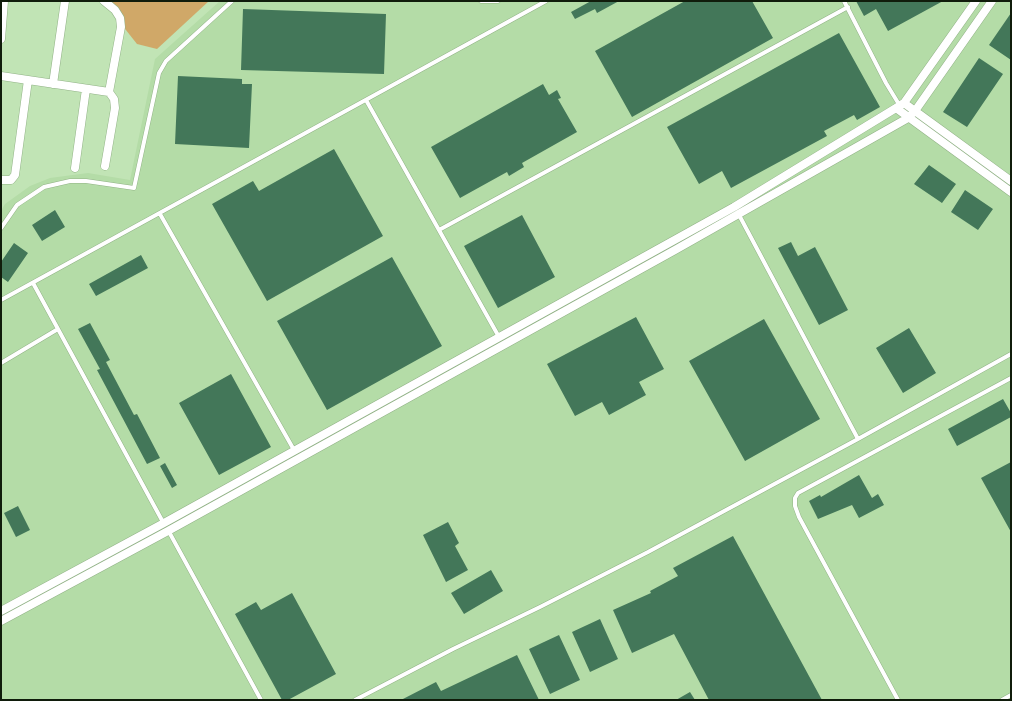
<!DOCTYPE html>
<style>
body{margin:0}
#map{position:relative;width:1012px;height:701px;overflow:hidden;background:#c1e4b5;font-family:"PT Sans Narrow",sans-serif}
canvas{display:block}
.frame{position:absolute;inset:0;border:2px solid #101c0b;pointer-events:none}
</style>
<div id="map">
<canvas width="1012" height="701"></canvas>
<div class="frame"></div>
</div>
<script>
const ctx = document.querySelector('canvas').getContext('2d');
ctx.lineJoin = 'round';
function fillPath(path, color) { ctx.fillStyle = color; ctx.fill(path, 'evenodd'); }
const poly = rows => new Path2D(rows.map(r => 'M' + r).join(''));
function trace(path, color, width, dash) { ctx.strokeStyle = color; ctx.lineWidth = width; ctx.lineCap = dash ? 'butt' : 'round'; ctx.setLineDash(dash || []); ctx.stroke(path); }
fillPath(poly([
 [220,1,1011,1,1011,700,1,700,1,211,5,204,30,186,50,178,88,173,130,180,155,59]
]), '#b4dca7');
fillPath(poly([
 [103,1,209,1,157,49,137,44]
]), '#d0a868');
fillPath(poly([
 [591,1,619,1,597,13,595,9,575,19,571,12],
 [685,1,752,1,773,38,632,117,595,51],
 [856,1,943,1,888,31,876,9,864,16],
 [243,9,386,14,384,74,241,70],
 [1011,13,1011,60,989,45],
 [839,33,880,107,857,120,854,115,824,131,827,136,731,188,722,171,699,184,667,127],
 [979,58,1003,74,967,127,943,112],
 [178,76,242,79,242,84,252,84,249,148,175,144],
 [543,84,549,95,557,90,561,98,558,99,577,132,522,163,524,167,509,176,507,172,460,198,431,147],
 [334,149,383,236,267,301,212,204,253,181,259,191],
 [929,165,956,184,942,203,914,184],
 [965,190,993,209,978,230,951,212],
 [55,210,65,227,42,241,32,225],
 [522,215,555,277,498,308,464,246],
 [791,242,798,256,815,247,848,310,819,325,778,248],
 [14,243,28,253,8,282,1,277,1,262],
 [141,255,148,268,96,296,89,284],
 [392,257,442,346,327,410,277,321],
 [636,317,664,369,639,382,646,395,609,415,602,402,575,416,547,364],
 [764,319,820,419,745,461,689,361],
 [90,323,110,360,106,362,134,415,137,414,160,458,147,464,97,370,100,369,78,329],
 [909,328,936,373,903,393,876,348],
 [231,374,271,447,219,475,179,403],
 [1003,399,1011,413,1011,417,957,446,948,429],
 [1011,462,1011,532,981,478],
 [165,463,177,485,172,488,160,466],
 [859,475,872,498,878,494,884,505,859,518,852,505,818,519,809,501,820,495,821,497],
 [18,506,30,530,16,537,4,513],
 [448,522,459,543,455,546,468,570,446,582,423,535],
 [733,536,822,700,709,700,674,634,632,653,613,610,651,593,650,591,678,576,673,568],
 [491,570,503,591,464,614,451,593],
 [292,593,336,674,288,700,282,700,235,614,256,602,261,610],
 [600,619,618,659,590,672,572,632],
 [559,635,580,680,550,694,529,649],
 [517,655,539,700,401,700,436,682,441,691],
 [690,692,695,700,676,700]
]), '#437759');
const service = poly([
 [481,1,498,1],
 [844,1,886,83,900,106],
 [366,100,499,337],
 [738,213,858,439],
 [160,214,294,450],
 [1,228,17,205,44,187,70,181,86,181,134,188,159,73,166,61,232,1],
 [439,230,848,7],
 [33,283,164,524],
 [1,300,546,1],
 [1,363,58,329],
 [168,530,261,700],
 [355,700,453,649,540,607,648,552,858,439,1011,354],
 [898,700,799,517,795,506,795,498,798,493,1011,378],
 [1002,700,1011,695]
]);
const minor = poly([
 [104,1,115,10,120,18,121,27,109,92,114,99,115,108,105,166],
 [1,39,4,1],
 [1,76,109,92],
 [53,84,65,1],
 [904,103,1011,181],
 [896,108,1011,192],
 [75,168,86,89],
 [1,180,11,180,15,175,28,80],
 [1,611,164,523,734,207,896,108,904,103,976,1],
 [1,621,168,531,675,250,908,118,915,111,992,1]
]);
trace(service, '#91b286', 5);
trace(minor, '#91b286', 9);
trace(service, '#fff', 4);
trace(minor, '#fff', 8);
</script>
